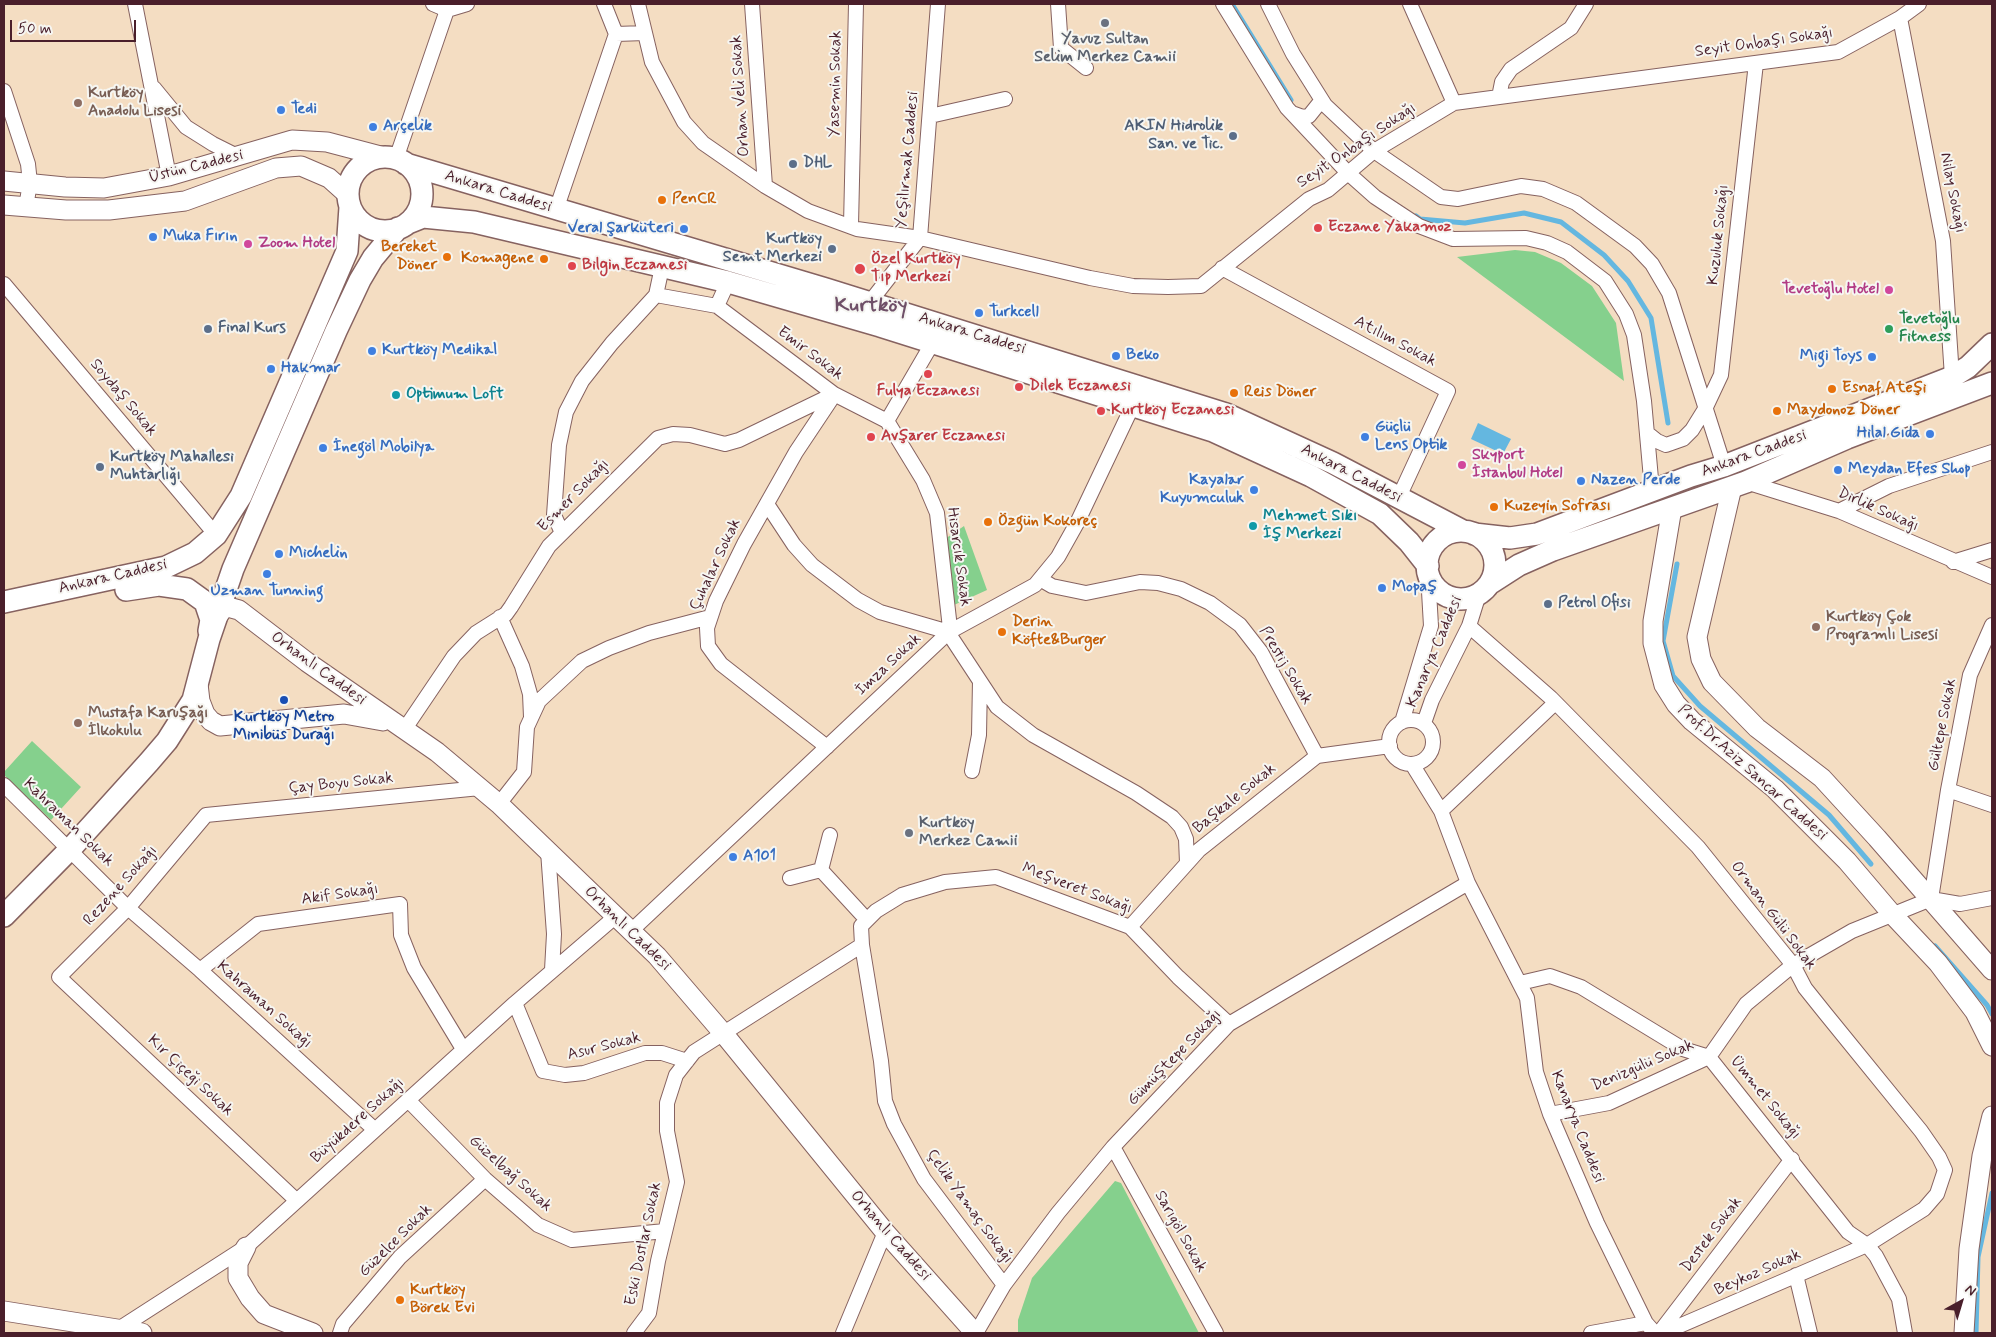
<!DOCTYPE html>
<meta charset="utf-8">
<style>
body{margin:0}
#map{position:relative;width:1996px;height:1337px;overflow:hidden;background:#f4ddc2;font-family:Mynerve,sans-serif}
canvas{display:block}
.frame{position:absolute;inset:0;border:5px solid #4a1f2b;pointer-events:none}
.north{position:absolute;left:1936px;top:1277px;width:50px;height:50px;-webkit-text-stroke:4px #f6f6f2;paint-order:stroke;rotate:39deg;font-size:14px;font-weight:700;line-height:20px;text-align:center;color:#4a1f2b}
.north::after{content:'';display:block;margin:auto;width:18px;height:22px;background:#4a1f2b;clip-path:polygon(50% 0,100% 100%,50% 72%,0 100%)}
.scale{position:absolute;left:10px;top:20px;width:126px;height:22px;box-sizing:border-box;border:2px solid #4a1f2b;border-top:0;padding-left:6px;font-size:15px;line-height:18px;white-space:nowrap;color:#4a1f2b;-webkit-text-stroke:4px #f6f6f2;paint-order:stroke}
</style>
<div id="map">
<canvas width="1996" height="1337"></canvas>
<div class="frame"></div>
<div class="north">N</div>
<div class="scale">50 m</div>
</div>
<script>
const ctx = document.querySelector('canvas').getContext('2d');
ctx.lineJoin = 'round';
function fillPath(path, color) { ctx.fillStyle = color; ctx.fill(path, 'evenodd'); }
const poly = rows => new Path2D(rows.map(r => 'M' + r).join(''));
function trace(path, color, width, dash) { ctx.strokeStyle = color; ctx.lineWidth = width; ctx.lineCap = dash ? 'butt' : 'round'; ctx.setLineDash(dash || []); ctx.stroke(path); }
function drawText(font, color, halo, rows, align = 'center') {
  ctx.font = font + ' Mynerve,sans-serif'; ctx.lineWidth = 4; ctx.setLineDash([]); ctx.textBaseline = 'middle'; ctx.strokeStyle = halo; ctx.fillStyle = color; for (const [text, x, y, turn = 0] of rows) {
    ctx.save(); ctx.translate(x, y); ctx.rotate((+turn || 0) * Math.PI / 180); ctx.textAlign = isNaN(turn) ? turn : align; if (halo) ctx.strokeText(text, 0, 0); ctx.fillText(text, 0, 0); ctx.restore();
  }
}
fillPath(poly([
 [1515,250,1535,252,1561,263,1592,286,1616,323,1624,381,1457,257],
 [964,526,987,590,954,605,942,541],
 [32,741,81,787,51,820,4,775,4,772],
 [1115,1181,1121,1183,1199,1333,1018,1333,1018,1320,1032,1278]
]), '#85d08d');
fillPath(poly([
 [1478,423,1511,439,1503,454,1471,439]
]), '#64b7e0');
trace(poly([
 [1232,4,1291,100],
 [1416,216,1420,219,1465,223,1524,213,1561,222,1604,255,1628,281,1651,318,1668,423],
 [1677,564,1663,641,1673,676,1700,706,1829,815,1871,864],
 [1935,946,1987,1005,1992,1014],
 [1976,1333,1978,1257,1992,1193]
]), '#64b7e0', 5);
const street = poly([
 [135,4,169,176],
 [433,4,447,10],
 [604,4,616,34],
 [638,4,652,62,684,122,703,143,765,186,808,211,857,229,920,238,1090,278,1133,286,1168,287,1201,286,1309,199,1328,190,1374,151,1454,103,1838,52,1900,18,1919,4],
 [752,4,765,186],
 [1058,4,1061,48,1086,68],
 [1223,4,1287,108,1348,173,1375,197,1419,226,1453,239,1526,238,1547,243,1567,252,1605,281,1626,314,1634,335,1644,401,1652,490],
 [1268,4,1293,54,1325,105,1374,151,1441,197,1458,199,1521,186,1543,189,1576,203,1635,246,1652,264,1669,293,1724,466],
 [1410,4,1454,103],
 [1900,18,1943,241,1952,377],
 [154,88,186,127,213,144,239,157],
 [4,91,28,164,30,183,26,207],
 [1499,97,1502,82,1511,69,1571,28,1586,4],
 [1292,113,1303,117,1309,116,1321,101],
 [930,116,1005,99],
 [396,159,447,10,467,4],
 [556,210,616,34,645,33],
 [851,225,856,4],
 [1222,268,1448,391,1399,497],
 [4,284,216,535],
 [656,295,662,267],
 [870,302,920,238,938,4],
 [717,306,834,394,887,421],
 [933,342,887,421,923,480,937,513,951,637,997,707,1033,735,1136,793,1172,817,1181,827,1186,839,1187,863],
 [1647,433,1657,441,1666,445,1683,439,1692,430,1705,409,1721,375,1756,63],
 [1746,482,1839,511,1992,577],
 [767,504,794,545,812,565,858,600,880,612,949,632],
 [1839,511,1889,486,1992,452],
 [562,533,554,515,559,445,566,412,582,381,612,343,656,295,717,306,728,282],
 [1953,562,1992,550],
 [1040,579,1052,586,1086,593,1140,582,1158,583,1181,589,1210,603,1240,625,1261,652,1317,756],
 [500,617,522,666,530,694,531,717],
 [1992,625,1970,675,1948,790,1992,805],
 [1469,626,1551,698,1698,847,1793,965,1805,988,1825,1013,1921,1131,1939,1157,1945,1170,1937,1194,1924,1209,1867,1245,1663,1333],
 '1389 742a22 22 0 1 1 44 0a22 22 0 1 1-44 0Z',
 [1402,722,1431,626,1428,574],
 [1424,723,1432,700,1469,626,1479,594],
 [404,730,454,656,476,633,506,614,511,607,549,546,658,438,673,434,690,435,725,444,739,440,834,394],
 [827,747,721,664,708,646,707,628,716,601,744,544,796,452,834,395],
 [1412,764,1441,811,1468,883,1527,998,1536,1072,1550,1114,1597,1223,1646,1323,1655,1333],
 [972,771,979,735,980,681],
 [4,785,128,908,200,970,374,1129],
 [499,804,524,772,527,727,539,701,582,661,609,648,649,633,710,617],
 [1441,811,1555,703],
 [548,851,554,934,552,970],
 [821,870,830,835],
 [790,878,821,870,867,920],
 [1931,899,1948,790],
 [1130,927,1199,850,1317,756,1390,746],
 [631,931,949,632,1035,585,1058,557,1077,523,1133,405],
 [862,945,881,1061,885,1101,894,1124,924,1179,1004,1285],
 [200,970,258,924,400,904,401,935,414,968,463,1049],
 [1520,983,1550,976,1581,987,1683,1049,1709,1057,1848,1232,1867,1245,1876,1256,1899,1299,1905,1333],
 [515,1003,543,1071,565,1075,584,1073,645,1053,662,1053,687,1061],
 [408,1100,485,1179,538,1225,572,1240,665,1231],
 [1550,1114,1609,1103,1709,1057,1746,1004,1793,965,1852,931,1931,899,1960,904,1992,898],
 [1113,1147,1216,1333],
 [296,1200,59,977,128,908,206,815,480,788],
 [1796,1275,1810,1333],
 [114,1332,246,1247,515,1003,615,917],
 [340,1333,343,1324,400,1257,485,1179],
 [634,1333,649,1313,658,1261,677,1182,667,1131,667,1103,676,1075,694,1052,862,945,861,926,876,911,902,895,945,882,996,877,1130,927,1178,977,1229,1024],
 [843,1333,885,1232],
 [976,1333,1004,1285,1058,1213,1113,1147,1229,1024,1468,883],
 [1591,1333,1646,1323],
 [1659,1333,1792,1159]
]);
const secondary = poly([
 [4,181,65,187,104,188,169,176,292,140,327,142,384,157],
 [4,205,66,210,109,210,185,201,276,168,301,166,329,178,348,195],
 [1732,487,1697,637,1701,659,1712,682,1757,728,1822,778,1877,838,1992,970],
 [1672,508,1653,621,1653,643,1664,685,1676,704,1692,721,1775,789,1847,861,1892,914,1938,963,1975,1012,1992,1046],
 [215,620,223,609,228,607,239,610,307,662,437,752,499,804,657,956,723,1033,885,1232,975,1333],
 [198,684,200,701,205,714,211,721,220,726,344,714,383,721],
 [246,1247,238,1263,238,1278,250,1298,264,1314,313,1333],
 [4,1311,142,1333],
 [1964,1333,1969,1249,1982,1156,1992,1116]
]);
const primary = poly([
 '348 194a37 37 0 1 1 74 0a37 37 0 1 1-74 0Z',
 [406,164,826,289,1226,414,1333,463,1463,531],
 [408,223,423,217,474,222,728,282,880,326,1213,431,1311,476,1380,514,1409,542,1428,566],
 '1427 565a34 34 0 1 1 68 0a34 34 0 1 1-68 0Z',
 [1474,534,1510,538,1537,534,1691,476,1724,466,1952,377,1968,367,1992,344],
 [1491,583,1519,565,1553,550,1746,482,1847,438,1992,383],
 [126,590,159,585,187,589,205,602,211,620,209,631],
 [4,602,166,567,195,553,216,535,241,496,347,251,350,207],
 [4,916,73,846,149,762,167,741,193,700,209,639,233,569,336,331,360,280,373,258,398,228]
]);
trace(street, '#866260', 16);
trace(secondary, '#866260', 21);
trace(primary, '#866260', 24);
trace(street, '#fff', 14);
trace(secondary, '#fff', 19);
trace(primary, '#fff', 21);
for (const [x, y, r, color] of [
 [1105,23,5,"#6b7280"],
 [78,103,5,"#8d6e63"],
 [281,110,5,"#3f7fe0"],
 [373,127,5,"#3f7fe0"],
 [1233,136,5,"#5c6f8a"],
 [793,164,5,"#5c6f8a"],
 [662,200,5,"#e8710a"],
 [1318,228,5,"#e0444e"],
 [684,229,5,"#3f7fe0"],
 [153,237,5,"#3f7fe0"],
 [248,244,5,"#d1479c"],
 [832,249,5,"#5c6f8a"],
 [447,257,5,"#e8710a"],
 [544,259,5,"#e8710a"],
 [572,266,5,"#e0444e"],
 [860,269,6,"#e0444e"],
 [1889,290,5,"#d1479c"],
 [979,313,5,"#3f7fe0"],
 [208,329,5,"#5c6f8a"],
 [1889,329,5,"#2e9e5b"],
 [372,351,5,"#3f7fe0"],
 [1116,356,5,"#3f7fe0"],
 [1872,357,5,"#3f7fe0"],
 [271,369,5,"#3f7fe0"],
 [928,374,5,"#e0444e"],
 [1019,387,5,"#e0444e"],
 [1832,389,5,"#e8710a"],
 [1234,393,5,"#e8710a"],
 [396,395,5,"#0f9aa8"],
 [1101,411,5,"#e0444e"],
 [1777,411,5,"#e8710a"],
 [1930,434,5,"#3f7fe0"],
 [871,437,5,"#e0444e"],
 [1365,437,5,"#3f7fe0"],
 [323,448,5,"#3f7fe0"],
 [1462,465,5,"#d1479c"],
 [100,467,5,"#5c6f8a"],
 [1838,470,5,"#3f7fe0"],
 [1581,481,5,"#3f7fe0"],
 [1254,490,5,"#3f7fe0"],
 [1494,507,5,"#e8710a"],
 [988,522,5,"#e8710a"],
 [1253,526,5,"#0f9aa8"],
 [279,554,5,"#3f7fe0"],
 [267,574,5,"#3f7fe0"],
 [1382,588,5,"#3f7fe0"],
 [1548,604,5,"#5c6f8a"],
 [1816,627,5,"#8d6e63"],
 [1002,632,5,"#e8710a"],
 [284,700,5,"#1a4fb4"],
 [78,723,5,"#8d6e63"],
 [909,833,5,"#6b7280"],
 [733,857,5,"#3f7fe0"],
 [400,1300,5,"#e8710a"]
]) { const dot = new Path2D(); dot.arc(x, y, r, 0, 2 * Math.PI); ctx.fillStyle = color; ctx.fill(dot); trace(dot, '#f6f6f2', 2); }
drawText('bold 16px', '#5b616d', '#f6f6f2', [
 ["Yavuz Sultan",1105,40],
 ["Selim Merkez Camii",1105,58],
 ["Kurtköy",919,824,"left"],
 ["Merkez Camii",919,842,"left"]
]);
drawText('16px', '#4a1f2b', '#f6f6f2', [
 ["Seyit Onbaşı Sokağı",1764,43,-8],
 ["Yasemin Sokak",836,84,-89],
 ["Orhan Veli Sokak",741,96,-94],
 ["Seyit Onbaşı Sokağı",1357,146,-34],
 ["Yeşilırmak Caddesi",908,160,-85],
 ["Üstün Caddesi",196,167,-14],
 ["Ankara Caddesi",498,192,17],
 ["Nilay Sokağı",1952,193,79],
 ["Kuzuluk Sokağı",1719,235,-84],
 ["Ankara Caddesi",972,334,17],
 ["Atılım Sokak",1395,342,28],
 ["Emir Sokak",810,354,37],
 ["Soydaş Sokak",123,398,50],
 ["Ankara Caddesi",1754,454,-20],
 ["Ankara Caddesi",1351,474,27],
 ["Esmer Sokağı",574,496,-46],
 ["Dirlik Sokağı",1878,510,24],
 ["Hisarcık Sokak",958,557,82],
 ["Çuhalar Sokak",716,565,-65],
 ["Ankara Caddesi",113,577,-13],
 ["Kanarya Caddesi",1435,652,-67],
 ["İmza Sokak",889,665,-43],
 ["Prestij Sokak",1285,666,59],
 ["Orhanlı Caddesi",318,669,36],
 ["Gültepe Sokak",1943,725,-79],
 ["Prof.Dr.Aziz Sancar Caddesi",1752,773,42],
 ["Çay Boyu Sokak",341,784,-6],
 ["Başkale Sokak",1235,799,-39],
 ["Kahraman Sokak",68,823,44],
 ["Rezene Sokağı",121,886,-48],
 ["Meşveret Sokağı",1077,889,21],
 ["Akif Sokağı",340,895,-8],
 ["Orman Gülü Sokak",1773,916,53],
 ["Orhanlı Caddesi",627,929,44],
 ["Kahraman Sokağı",264,1005,42],
 ["Asur Sokak",604,1047,-14],
 ["Gümüştepe Sokağı",1175,1058,-46],
 ["Denizgülü Sokak",1643,1066,-23],
 ["Kır Çiçeği Sokak",190,1076,43],
 ["Ümmet Sokağı",1765,1098,51],
 ["Büyükdere Sokağı",358,1121,-42],
 ["Kanarya Caddesi",1577,1127,68],
 ["Güzelbağ Sokak",510,1174,42],
 ["Çelik Yamaç Sokağı",969,1207,54],
 ["Sarıgöl Sokak",1180,1232,61],
 ["Destek Sokak",1712,1235,-53],
 ["Orhanlı Caddesi",890,1236,49],
 ["Güzelce Sokak",396,1241,-45],
 ["Eski Dostlar Sokak",644,1244,-78],
 ["Beykoz Sokak",1758,1273,-24]
]);
drawText('bold 16px', '#785e54', '#f6f6f2', [
 ["Kurtköy",88,94],
 ["Anadolu Lisesi",88,112],
 ["Kurtköy Çok",1826,618],
 ["Programlı Lisesi",1826,636],
 ["Mustafa Karuşağı",88,714],
 ["İlkokulu",88,732]
], 'left');
drawText('bold 16px', '#366cbe', '#f6f6f2', [
 ["Tedi",291,110],
 ["Arçelik",383,127],
 ["Veral Şarküteri",674,229,"right"],
 ["Muka Fırın",163,237],
 ["Turkcell",989,313],
 ["Kurtköy Medikal",382,351],
 ["Beko",1126,356],
 ["Migi Toys",1862,357,"right"],
 ["Hakmar",281,369],
 ["Güçlü",1375,428],
 ["Lens Optik",1375,446],
 ["Hilal Gıda",1920,434,"right"],
 ["İnegöl Mobilya",333,448],
 ["Meydan Efes Shop",1848,470],
 ["Kayalar",1244,481,"right"],
 ["Kuyumculuk",1244,499,"right"],
 ["Nazen Perde",1591,481],
 ["Michelin",289,554],
 ["Mopaş",1392,588],
 ["Uzman Tunning",267,592,"center"],
 ["A101",743,857]
], 'left');
drawText('bold 16px', '#4e5e75', '#f6f6f2', [
 ["AKIN Hidrolik",1223,127,"right"],
 ["San. ve Tic.",1223,145,"right"],
 ["DHL",803,164],
 ["Kurtköy",822,240,"right"],
 ["Semt Merkezi",822,258,"right"],
 ["Final Kurs",218,329],
 ["Kurtköy Mahallesi",110,458],
 ["Muhtarlığı",110,476],
 ["Petrol Ofisi",1558,604]
], 'left');
drawText('bold 16px', '#c56008', '#f6f6f2', [
 ["PenCR",672,200],
 ["Bereket",437,248,"right"],
 ["Döner",437,266,"right"],
 ["Komagene",534,259,"right"],
 ["Esnaf Ateşi",1842,389],
 ["Reis Döner",1244,393],
 ["Maydonoz Döner",1787,411],
 ["Kuzeyin Sofrası",1504,507],
 ["Özgün Kokoreç",998,522],
 ["Derin",1012,623],
 ["Köfte&Burger",1012,641],
 ["Kurtköy",410,1291],
 ["Börek Evi",410,1309]
], 'left');
drawText('bold 16px', '#be3a42', '#f6f6f2', [
 ["Eczane Yakamoz",1328,228],
 ["Özel Kurtköy",871,260],
 ["Tıp Merkezi",871,278],
 ["Bilgin Eczanesi",582,266],
 ["Dilek Eczanesi",1029,387],
 ["Fulya Eczanesi",928,392,"center"],
 ["Kurtköy Eczanesi",1111,411],
 ["Avşarer Eczanesi",881,437]
], 'left');
drawText('bold 16px', '#b23c85', '#f6f6f2', [
 ["Zoom Hotel",258,244],
 ["Tevetoğlu Hotel",1879,290,"right"],
 ["Skyport",1472,456],
 ["İstanbul Hotel",1472,474]
], 'left');
drawText('bold 16px', '#27864d', '#f6f6f2', [
 ["Tevetoğlu",1899,320],
 ["Fitness",1899,338]
], 'left');
drawText('bold 16px', '#0d838f', '#f6f6f2', [
 ["Optimum Loft",406,395],
 ["Mehmet Sıkı",1263,517],
 ["İş Merkezi",1263,535]
], 'left');
drawText('bold 16px', '#164399', '#f6f6f2', [
 ["Kurtköy Metro",284,718],
 ["Minibüs Durağı",284,736]
]);
drawText('bold 21px', '#6f5068', '#f6f6f2', [
 ["Kurtköy",871,307]
]);
</script>
